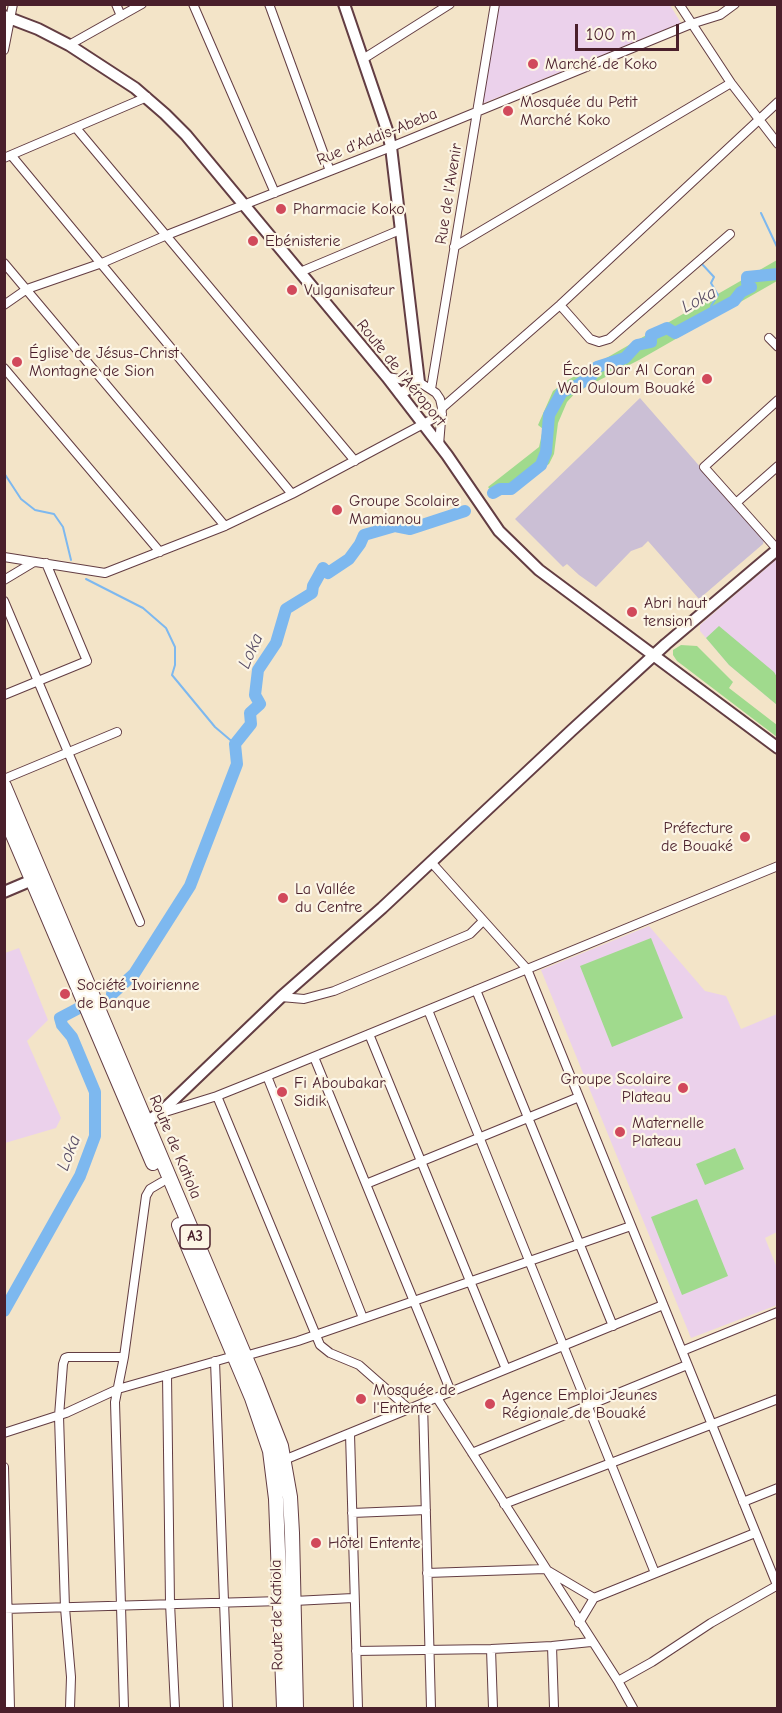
<!DOCTYPE html>
<meta charset="utf-8">
<style>
body{margin:0}
#map{position:relative;width:782px;height:1713px;overflow:hidden;background:#f3e4c8;font-family:"Comic Neue",sans-serif}
canvas{display:block}
.frame{position:absolute;inset:0;border:6px solid #4a1f2b;pointer-events:none}
.scale{position:absolute;left:575px;top:24px;width:104px;height:27px;box-sizing:border-box;border:3px solid #4a1f2b;border-top:0;padding-left:8px;font-size:18px;line-height:21px;white-space:nowrap;color:#4a1f2b;-webkit-text-stroke:4px #fcf5e5;paint-order:stroke}
</style>
<div id="map">
<canvas width="782" height="1713"></canvas>
<div class="frame"></div>
<div class="scale">100 m</div>
</div>
<script>
const ctx = document.querySelector('canvas').getContext('2d');
ctx.lineJoin = 'round';
function fillPath(path, color) { ctx.fillStyle = color; ctx.fill(path, 'evenodd'); }
const poly = rows => new Path2D(rows.map(r => 'M' + r).join(''));
function trace(path, color, width, dash) { ctx.strokeStyle = color; ctx.lineWidth = width; ctx.lineCap = dash ? 'butt' : 'round'; ctx.setLineDash(dash || []); ctx.stroke(path); }
function drawText(font, color, halo, rows, align = 'center') {
  ctx.font = font + ' "Comic Neue",sans-serif'; ctx.lineWidth = 4.5; ctx.setLineDash([]); ctx.textBaseline = 'middle'; ctx.strokeStyle = halo; ctx.fillStyle = color; for (const [text, x, y, turn = 0] of rows) {
    ctx.save(); ctx.translate(x, y); ctx.rotate((+turn || 0) * Math.PI / 180); ctx.textAlign = isNaN(turn) ? turn : align; if (halo) ctx.strokeText(text, 0, 0); ctx.fillText(text, 0, 0); ctx.restore();
  }
}
fillPath(poly([
 [493,5,670,5,681,23,479,105],
 [777,559,777,705,729,665,700,631,700,625],
 [649,926,705,991,726,996,741,1029,777,1014,777,1232,765,1238,777,1268,777,1305,691,1338,541,970],
 [19,948,48,1020,27,1041,61,1118,56,1128,5,1143,5,953]
]), '#ebd1eb');
fillPath(poly([
 [640,398,764,540,763,544,699,599,648,541,642,547,631,551,596,587,579,575,567,564,563,567,515,519]
]), '#cbbfd5');
fillPath(poly([
 [777,260,777,281,639,360,576,392,567,402,558,423,554,454,549,464,496,497,488,487,539,447,543,429,538,425,553,391,568,380],
 [719,626,774,672,777,677,777,705,729,665,706,638],
 [681,645,697,646,733,682,729,688,777,725,777,737,677,661,673,655,673,650],
 [651,938,683,1018,612,1047,580,966],
 [735,1148,744,1169,705,1185,696,1164],
 [697,1199,728,1276,682,1295,651,1217]
]), '#a0da8d');
trace(poly([
 [761,213,778,249],
 [703,260,702,264,714,277,711,283,718,295,711,306,714,310],
 [4,473,21,499,35,510,54,514,63,527,71,560],
 [86,579,143,608,166,628,175,647,175,665,172,675,215,727,235,744]
]), '#7db8ef', 2);
trace(poly([
 [493,493,500,489,511,489,541,465,546,452,549,415,562,392,578,385,592,375,597,367,625,358,637,345,651,342,651,335,667,328,675,333,734,301,741,292,751,287,747,283,747,277,778,274],
 [112,994,134,974,190,886,237,764,235,744,251,724,250,713,260,704,255,695,258,670,276,643,286,609,312,593,313,586,323,568,328,573,349,559,360,544,364,535,395,526,410,529,465,511],
 [4,1311,80,1176,95,1136,95,1092,72,1037,62,1025,60,1018,79,1008]
]), '#7db8ef', 12);
const street = poly([
 [116,4,121,16],
 [193,4,275,193],
 [269,4,330,171],
 [679,4,731,83,778,144],
 [69,45,142,4],
 [4,50,13,4],
 [363,59,450,4],
 [76,128,355,461],
 [11,155,292,494],
 [4,158,147,97],
 [454,247,731,83],
 [4,263,225,526],
 [300,272,400,230],
 [4,305,27,289,102,263,167,235,391,147,691,24,720,15,735,4],
 [560,305,590,339,599,342,609,339,730,234],
 [769,338,778,347],
 [4,368,160,552],
 [387,377,419,382,436,393,440,399,442,408,439,445],
 [431,389,495,4],
 [442,408,560,305,778,102],
 [736,503,778,466],
 [777,549,704,467,778,400],
 [4,557,105,573,225,526,292,494,442,414],
 [4,580,34,562],
 [4,601,140,922],
 [4,695,87,661,46,563],
 [4,779,117,732],
 [431,862,527,969,777,1585],
 [476,990,613,1326],
 [281,997,304,999,334,991,470,934,483,921],
 [428,1010,655,1573],
 [369,1034,506,1369],
 [314,1057,451,1392],
 [267,1076,363,1318],
 [217,1096,320,1345,330,1353,359,1365,409,1409],
 [162,1113,217,1096,267,1076,778,866],
 [366,1184,579,1097],
 [682,1351,778,1312],
 [245,1356,298,1341,631,1226],
 [215,1361,228,1708],
 [167,1375,170,1603,175,1708],
 [437,1398,618,1681,633,1708],
 [423,1403,431,1708],
 [4,1433,66,1413,118,1389,234,1356],
 [350,1434,358,1708],
 [472,1453,687,1365],
 [284,1460,663,1305],
 [4,1467,10,1708],
 [743,1502,778,1488],
 [504,1504,778,1399],
 [352,1513,426,1510],
 [427,1573,545,1569,594,1598],
 [294,1601,353,1598],
 [4,1609,281,1601],
 [579,1623,594,1598,755,1533],
 [552,1646,554,1708],
 [491,1649,493,1708],
 [356,1651,491,1649,552,1646,591,1642],
 [618,1681,652,1662,711,1623,778,1585],
 [70,1708,71,1677,65,1608,59,1416,63,1364,65,1358,68,1357,124,1357],
 [124,1708,115,1402,124,1357,146,1196,150,1189,162,1182]
]);
const secondary = poly([
 [344,4,388,133,391,147,419,382,400,394],
 [4,16,38,29,69,45,135,88,165,114,186,135,387,377,447,455,499,531,539,570,778,748],
 [4,892,37,878],
 [140,1126,160,1113,281,997,382,908,571,731,666,644,778,549]
]);
const highway = poly([
 [4,786,255,1380,281,1446,290,1497,292,1533,296,1708],
 [4,814,153,1163],
 [179,1225,252,1398,270,1451,276,1499,284,1708]
]);
trace(street, '#633d43', 10);
trace(secondary, '#633d43', 14);
trace(highway, '#633d43', 16);
trace(street, '#fff', 8);
trace(secondary, '#fff', 10);
trace(highway, '#fff', 14);
for (const [x, y, r, color] of [
 [533,64,6,"#d1495b"],
 [508,111,6,"#d1495b"],
 [281,209,6,"#d1495b"],
 [253,241,6,"#d1495b"],
 [292,290,6,"#d1495b"],
 [17,362,6,"#d1495b"],
 [707,379,6,"#d1495b"],
 [337,510,6,"#d1495b"],
 [632,612,6,"#d1495b"],
 [745,837,6,"#d1495b"],
 [283,898,6,"#d1495b"],
 [65,994,6,"#d1495b"],
 [683,1088,6,"#d1495b"],
 [282,1092,6,"#d1495b"],
 [620,1132,6,"#d1495b"],
 [361,1399,6,"#d1495b"],
 [490,1404,6,"#d1495b"],
 [316,1543,6,"#d1495b"]
]) { const dot = new Path2D(); dot.arc(x, y, r, 0, 2 * Math.PI); ctx.fillStyle = color; ctx.fill(dot); trace(dot, '#fcf5e5', 2); }
for (const [x, y, w] of [
 [195,1237,30]
]) { const box = new Path2D(); box.roundRect(x - w / 2, y - 12, w, 24, 4.5); ctx.fillStyle = '#fcf5e5'; ctx.fill(box); trace(box, '#4a1f2b', 1.5); }
drawText('bold 15px', '#4a1f2b', null, [
 ["A3",195,1237]
]);
drawText('16px', '#4a1f2b', '#fcf5e5', [
 ["Marché de Koko",545,64],
 ["Mosquée du Petit",520,102],
 ["Marché Koko",520,120],
 ["Pharmacie Koko",293,209],
 ["Ebénisterie",265,241],
 ["Vulganisateur",304,290],
 ["Église de Jésus-Christ",29,353],
 ["Montagne de Sion",29,371],
 ["École Dar Al Coran",695,370,"right"],
 ["Wal Ouloum Bouaké",695,388,"right"],
 ["Groupe Scolaire",349,501],
 ["Mamianou",349,519],
 ["Abri haut",644,603],
 ["tension",644,621],
 ["Préfecture",733,828,"right"],
 ["de Bouaké",733,846,"right"],
 ["La Vallée",295,889],
 ["du Centre",295,907],
 ["Société Ivoirienne",77,985],
 ["de Banque",77,1003],
 ["Groupe Scolaire",671,1079,"right"],
 ["Plateau",671,1097,"right"],
 ["Fi Aboubakar",294,1083],
 ["Sidik",294,1101],
 ["Maternelle",632,1123],
 ["Plateau",632,1141],
 ["Mosquée de",373,1390],
 ["l'Entente",373,1408],
 ["Agence Emploi Jeunes",502,1395],
 ["Régionale de Bouaké",502,1413],
 ["Hôtel Entente",328,1543]
], 'left');
drawText('16px', '#4a1f2b', '#fcf5e5', [
 ["Rue d'Addis-Abeba",377,137,-22],
 ["Rue de l'Avenir",449,194,-81],
 ["Route de l'Aéroport",401,373,51],
 ["Route de Katiola",175,1147,67],
 ["Route de Katiola",277,1615,-91]
]);
drawText('italic 18px', '#594d66', '#fcf5e5', [
 ["Loka",699,300,-28],
 ["Loka",251,651,-66],
 ["Loka",69,1153,-69]
]);
</script>
